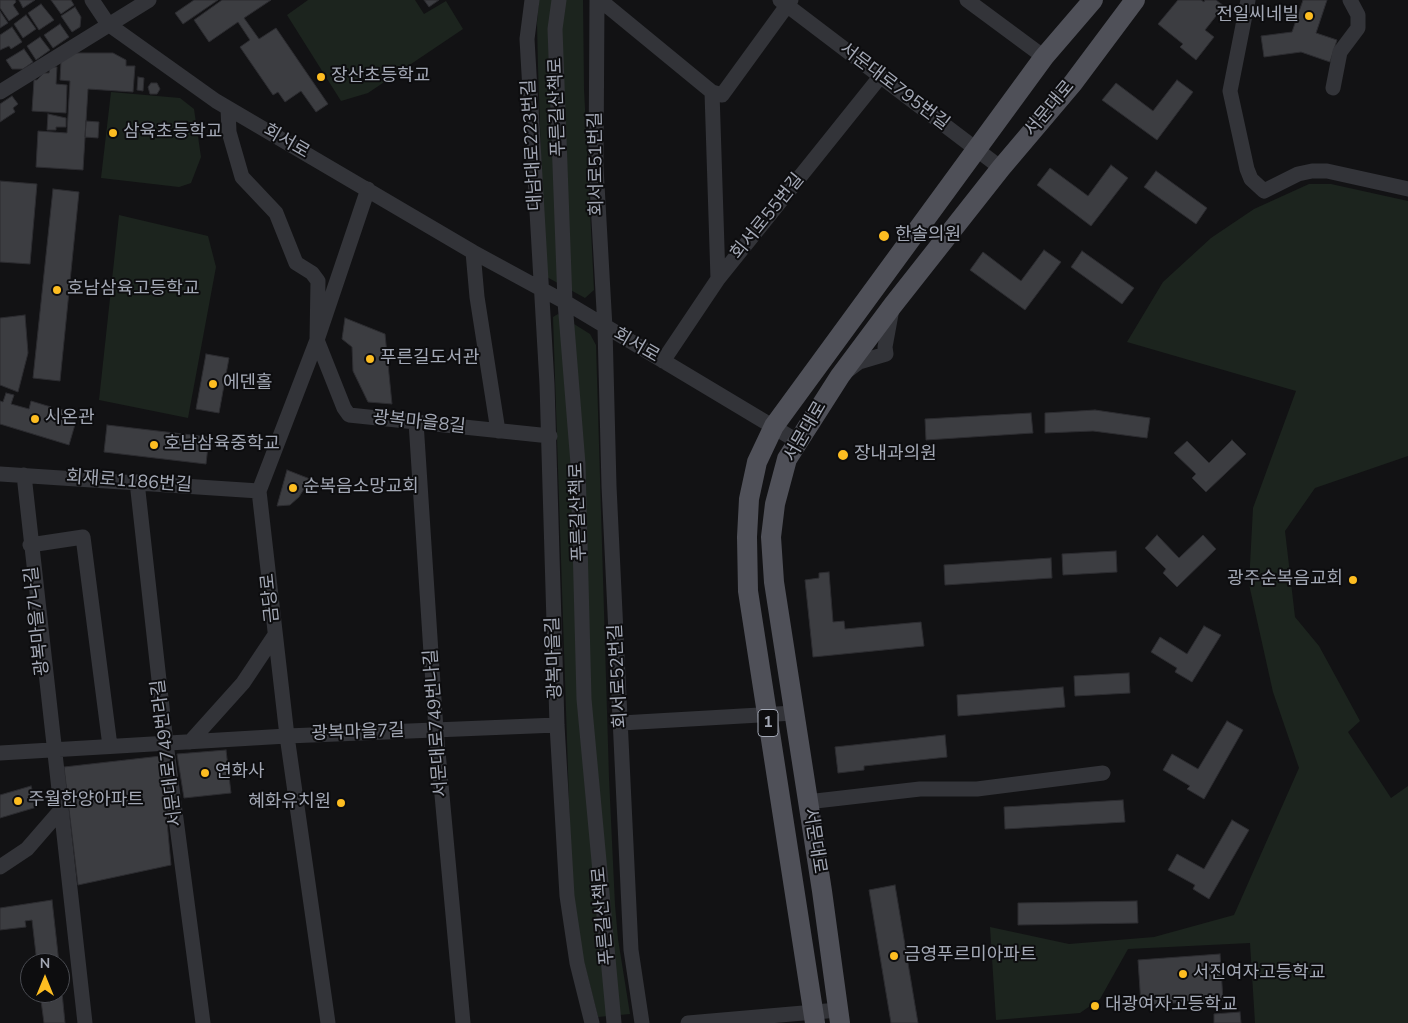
<!DOCTYPE html>
<meta charset="utf-8">
<style>
body{margin:0}
#map{position:relative;width:1408px;height:1023px;overflow:hidden;background:#121214;font-family:"Nunito Sans",sans-serif}
canvas{display:block}
.north{position:absolute;left:20px;top:953px;width:50px;height:50px;box-sizing:border-box;background:#0d0d0f;border:1px solid #494b51;border-radius:50%;rotate:0deg;font-size:14px;font-weight:700;line-height:20px;text-align:center;color:#a3a8b5}
.north::after{content:'';display:block;margin:auto;width:18px;height:22px;background:#fdbd21;clip-path:polygon(50% 0,100% 100%,50% 72%,0 100%)}
</style>
<div id="map">
<canvas width="1408" height="1023"></canvas>
<div class="north">N</div>
</div>
<script>
const ctx = document.querySelector('canvas').getContext('2d');
ctx.lineJoin = 'round';
function fillPath(path, color) { ctx.fillStyle = color; ctx.fill(path, 'evenodd'); }
const poly = rows => new Path2D(rows.map(r => 'M' + r).join(''));
function trace(path, color, width, dash) { ctx.strokeStyle = color; ctx.lineWidth = width; ctx.lineCap = dash ? 'butt' : 'round'; ctx.setLineDash(dash || []); ctx.stroke(path); }
function drawText(font, color, halo, rows, align = 'center') {
  ctx.font = font + ' "Nunito Sans","Noto Sans KR",sans-serif'; ctx.lineWidth = 4; ctx.setLineDash([]); ctx.textBaseline = 'middle'; ctx.strokeStyle = halo; ctx.fillStyle = color; for (const [text, x, y, turn = 0] of rows) {
    ctx.save(); ctx.translate(x, y); ctx.rotate((+turn || 0) * Math.PI / 180); ctx.textAlign = isNaN(turn) ? turn : align; if (halo) ctx.strokeText(text, 0, 0); ctx.fillText(text, 0, 0); ctx.restore();
  }
}
fillPath(poly([
 [308,0,415,0,424,14,446,1,463,29,368,93,341,101,287,15],
 [539,0,583,0,584,89,594,290,585,298,545,276,538,67,537,23],
 [111,92,180,98,194,109,201,157,191,183,179,187,101,178],
 [1309,184,1331,184,1408,201,1408,456,1315,488,1285,531,1295,617,1319,646,1360,721,1348,732,1391,798,1408,786,1408,1023,1255,1023,1250,943,1128,949,1100,999,1080,1013,996,1020,990,927,1069,944,1154,937,1234,915,1299,768,1273,692,1249,584,1253,508,1296,391,1127,342,1163,282,1211,238,1254,209],
 [119,215,208,236,216,267,188,418,99,400],
 [558,314,590,334,596,345,609,778,615,905,618,939,630,1014,598,1017,582,954,572,892,553,317]
]), '#1c241e');
const building = poly([
 [0,0,15,0,16,2,13,5,19,14,9,21,0,8,0,0],
 [19,0,35,0,23,8,19,0],
 [51,0,71,0,74,5,61,14,51,0],
 [194,0,218,0,183,24,175,13,194,0],
 [222,0,271,0,244,18,259,39,276,28,328,104,316,112,301,91,285,102,278,92,273,95,240,47,250,40,238,22,209,42,194,20,222,0],
 [424,0,439,0,429,7,424,0],
 [1178,0,1201,0,1204,2,1205,0,1216,0,1224,6,1205,30,1214,37,1196,60,1180,47,1183,44,1158,24,1178,0],
 [1303,0,1327,0,1316,33,1337,40,1330,62,1301,52,1264,57,1261,36,1292,32,1303,0],
 [41,4,54,20,39,30,28,13,41,4],
 [75,7,81,17,80,27,72,32,61,16,75,7],
 [0,11,8,23,0,28,0,11],
 [26,15,36,29,23,38,14,24,26,15],
 [60,24,69,37,53,48,44,35,60,24],
 [12,27,22,42,11,49,9,46,0,50,0,35,12,27],
 [40,37,50,50,36,60,27,46,40,37],
 [24,49,33,62,23,69,12,69,6,60,24,49],
 [73,53,113,53,126,60,126,66,135,66,133,92,88,89,83,170,36,167,38,131,67,133,70,81,60,80,61,61,73,53],
 [50,67,57,67,56,84,67,85,66,113,32,111,34,80,37,80,44,73,49,73,50,67],
 [138,77,144,78,143,91,137,90,138,77],
 [1177,80,1193,92,1157,140,1102,100,1116,83,1153,111,1177,80],
 [151,83,157,83,160,89,157,94,150,94,148,87,151,83],
 [12,96,18,104,13,108,15,112,0,122,0,104,12,96],
 [48,114,66,118,66,127,56,127,56,130,47,130,48,114],
 [86,121,99,122,98,138,85,137,86,121],
 [1111,165,1128,178,1091,226,1037,185,1050,168,1088,196,1111,165],
 [1156,171,1207,208,1196,224,1144,187,1156,171],
 [0,181,37,184,30,264,0,262,0,181],
 [53,189,79,192,60,381,33,378,53,189],
 [1044,250,1061,262,1025,310,970,270,983,252,1021,281,1044,250],
 [1082,251,1134,288,1122,304,1071,267,1082,251],
 [25,315,28,353,18,392,0,385,0,318,25,315],
 [345,318,385,334,392,404,368,402,353,371,352,347,342,339,345,318],
 [206,354,229,358,219,413,196,409,206,354],
 [6,393,14,395,11,404,29,409,31,401,51,407,49,413,58,415,60,409,66,411,64,418,76,421,69,445,0,424,0,401,3,402,6,393],
 [1095,410,1150,418,1147,438,1093,431,1045,433,1045,413,1095,410],
 [1031,413,1033,433,926,440,925,419,1031,413],
 [107,425,209,437,206,464,104,452,107,425],
 [1232,440,1246,454,1206,492,1192,478,1196,474,1174,453,1187,441,1209,463,1232,440],
 [287,470,310,479,299,497,290,505,277,506,287,470],
 [1157,535,1179,558,1203,535,1216,549,1177,587,1163,573,1166,569,1145,548,1157,535],
 [1116,551,1117,572,1063,575,1062,554,1116,551],
 [1051,558,1052,578,945,585,944,565,1051,558],
 [829,572,833,622,844,621,845,629,921,622,924,646,813,657,805,580,819,578,819,573,829,572],
 [1204,626,1221,635,1192,682,1175,672,1177,668,1151,652,1160,637,1187,654,1204,626],
 [1129,673,1130,693,1075,696,1074,676,1129,673],
 [1063,687,1065,707,958,716,957,695,1063,687],
 [1227,721,1243,730,1204,799,1187,789,1190,786,1163,770,1172,754,1198,769,1227,721],
 [945,735,947,757,864,766,864,770,838,773,835,747,945,735],
 [226,750,231,793,184,798,177,754,226,750],
 [161,756,171,865,78,885,64,767,161,756],
 [31,786,37,807,0,818,0,795,31,786],
 [1123,800,1125,822,1005,829,1004,807,1123,800],
 [1232,820,1249,830,1209,899,1193,889,1195,885,1168,870,1177,854,1204,869,1232,820],
 [895,885,918,1023,891,1023,869,890,895,885],
 [52,900,59,963,37,963,32,920,25,921,26,927,0,930,0,908,52,900],
 [1137,901,1138,923,1018,925,1018,903,1137,901],
 [1220,954,1223,1000,1141,1005,1138,960,1220,954],
 [60,972,65,1023,44,1023,40,993,60,993,60,972],
 [1240,1012,1241,1023,1214,1023,1214,1014,1240,1012]
]);
fillPath(building, '#3c3d41');
trace(building, '#2c2c30', 1);
trace(poly([
 [92,0,108,24,216,101,473,252,565,302,797,441],
 [532,0,527,39,547,384,557,725,567,896,577,963,592,1023],
 [559,0,555,29,565,302,578,464,584,699,614,1023],
 [597,0,596,167,605,328,609,486,631,950,642,1023],
 [600,0,712,92,718,279],
 [780,0,1001,168],
 [967,0,1044,57],
 [1248,0,1230,91,1247,169,1251,179,1264,191,1298,174,1312,171,1327,171,1408,189],
 [1333,88,1340,52,1358,28,1358,15,1350,0],
 [0,92,149,0],
 [712,92,722,95,791,0],
 [228,108,229,132,242,177,276,213,296,263,312,273,318,281,317,340,344,408,349,415,550,436],
 [473,252,477,297,498,431],
 [663,361,718,279,880,77],
 [847,371,859,362,886,354,885,347,892,309],
 [416,422,436,730,463,1023],
 [0,474,259,491],
 [24,475,85,1023],
 [137,482,166,743,203,1023],
 [30,545,83,537,110,746],
 [621,723,794,713],
 [190,742,243,683,275,635],
 [0,753,287,736,557,725],
 [807,802,920,789,977,789,1103,773],
 [0,867,27,849,60,811],
 [328,1023,287,736,259,491,317,340,368,189],
 [688,1023,838,1010]
]), '#333439', 15);
trace(poly([
 [815,1023,748,591,747,537,749,499,757,462,774,426,1044,57,1093,0],
 [840,1023,822,891,774,582,771,537,775,504,787,459,840,376,893,305,1001,168,1073,83,1135,0]
]), '#4f5058', 20);
for (const [x, y, r, color] of [
 [1309,16,5,"#fdbd21"],
 [321,77,5,"#fdbd21"],
 [113,133,5,"#fdbd21"],
 [884,236,6,"#fdbd21"],
 [57,290,5,"#fdbd21"],
 [370,359,5,"#fdbd21"],
 [213,384,5,"#fdbd21"],
 [35,419,5,"#fdbd21"],
 [154,445,5,"#fdbd21"],
 [843,455,6,"#fdbd21"],
 [293,488,5,"#fdbd21"],
 [1353,580,5,"#fdbd21"],
 [205,773,5,"#fdbd21"],
 [18,801,5,"#fdbd21"],
 [341,803,5,"#fdbd21"],
 [894,956,5,"#fdbd21"],
 [1183,974,5,"#fdbd21"],
 [1095,1006,5,"#fdbd21"]
]) { const dot = new Path2D(); dot.arc(x, y, r, 0, 2 * Math.PI); ctx.fillStyle = color; ctx.fill(dot); trace(dot, '#0d0d0f', 2); }
for (const [x, y, w] of [
 [768,723,20]
]) { const box = new Path2D(); box.roundRect(x - w / 2, y - 13.5, w, 27, 4); ctx.fillStyle = '#0d0d0f'; ctx.fill(box); trace(box, '#a3a8b5', 1); }
drawText('bold 16px', '#a3a8b5', null, [
 ["1",768,723]
]);
drawText('18px', '#a3a8b5', '#0d0d0f', [
 ["전일씨네빌",1299,16,"right"],
 ["장산초등학교",331,77],
 ["삼육초등학교",123,133],
 ["한솔의원",895,236],
 ["호남삼육고등학교",67,290],
 ["푸른길도서관",380,359],
 ["에덴홀",223,384],
 ["시온관",45,419],
 ["호남삼육중학교",164,445],
 ["장내과의원",854,455],
 ["순복음소망교회",303,488],
 ["광주순복음교회",1343,580,"right"],
 ["연화사",215,773],
 ["주월한양아파트",28,801],
 ["혜화유치원",331,803,"right"],
 ["금영푸르미아파트",904,956],
 ["서진여자고등학교",1193,974],
 ["대광여자고등학교",1105,1006]
], 'left');
drawText('18px', '#a3a8b5', '#0d0d0f', [
 ["서문대로795번길",894,87,37],
 ["푸른길산책로",558,107,-92],
 ["서문대로",1050,109,-50],
 ["회서로",286,142,30],
 ["대남대로223번길",533,145,-93],
 ["회서로51번길",597,164,-91],
 ["회서로55번길",768,217,-51],
 ["회서로",636,346,30],
 ["광복마을8길",419,423,6],
 ["서문대로",806,432,-60],
 ["회재로1186번길",129,482,4],
 ["푸른길산책로",579,512,-92],
 ["금당로",271,598,-96],
 ["광복마을7나길",38,621,-96],
 ["광복마을길",555,658,-92],
 ["회서로52번길",619,676,-93],
 ["서문대로749번나길",437,723,-94],
 ["광복마을7길",358,733,-2],
 ["서문대로749번라길",168,753,-97],
 ["서문대로",814,841,81],
 ["푸른길산책로",604,916,-95]
]);
</script>
